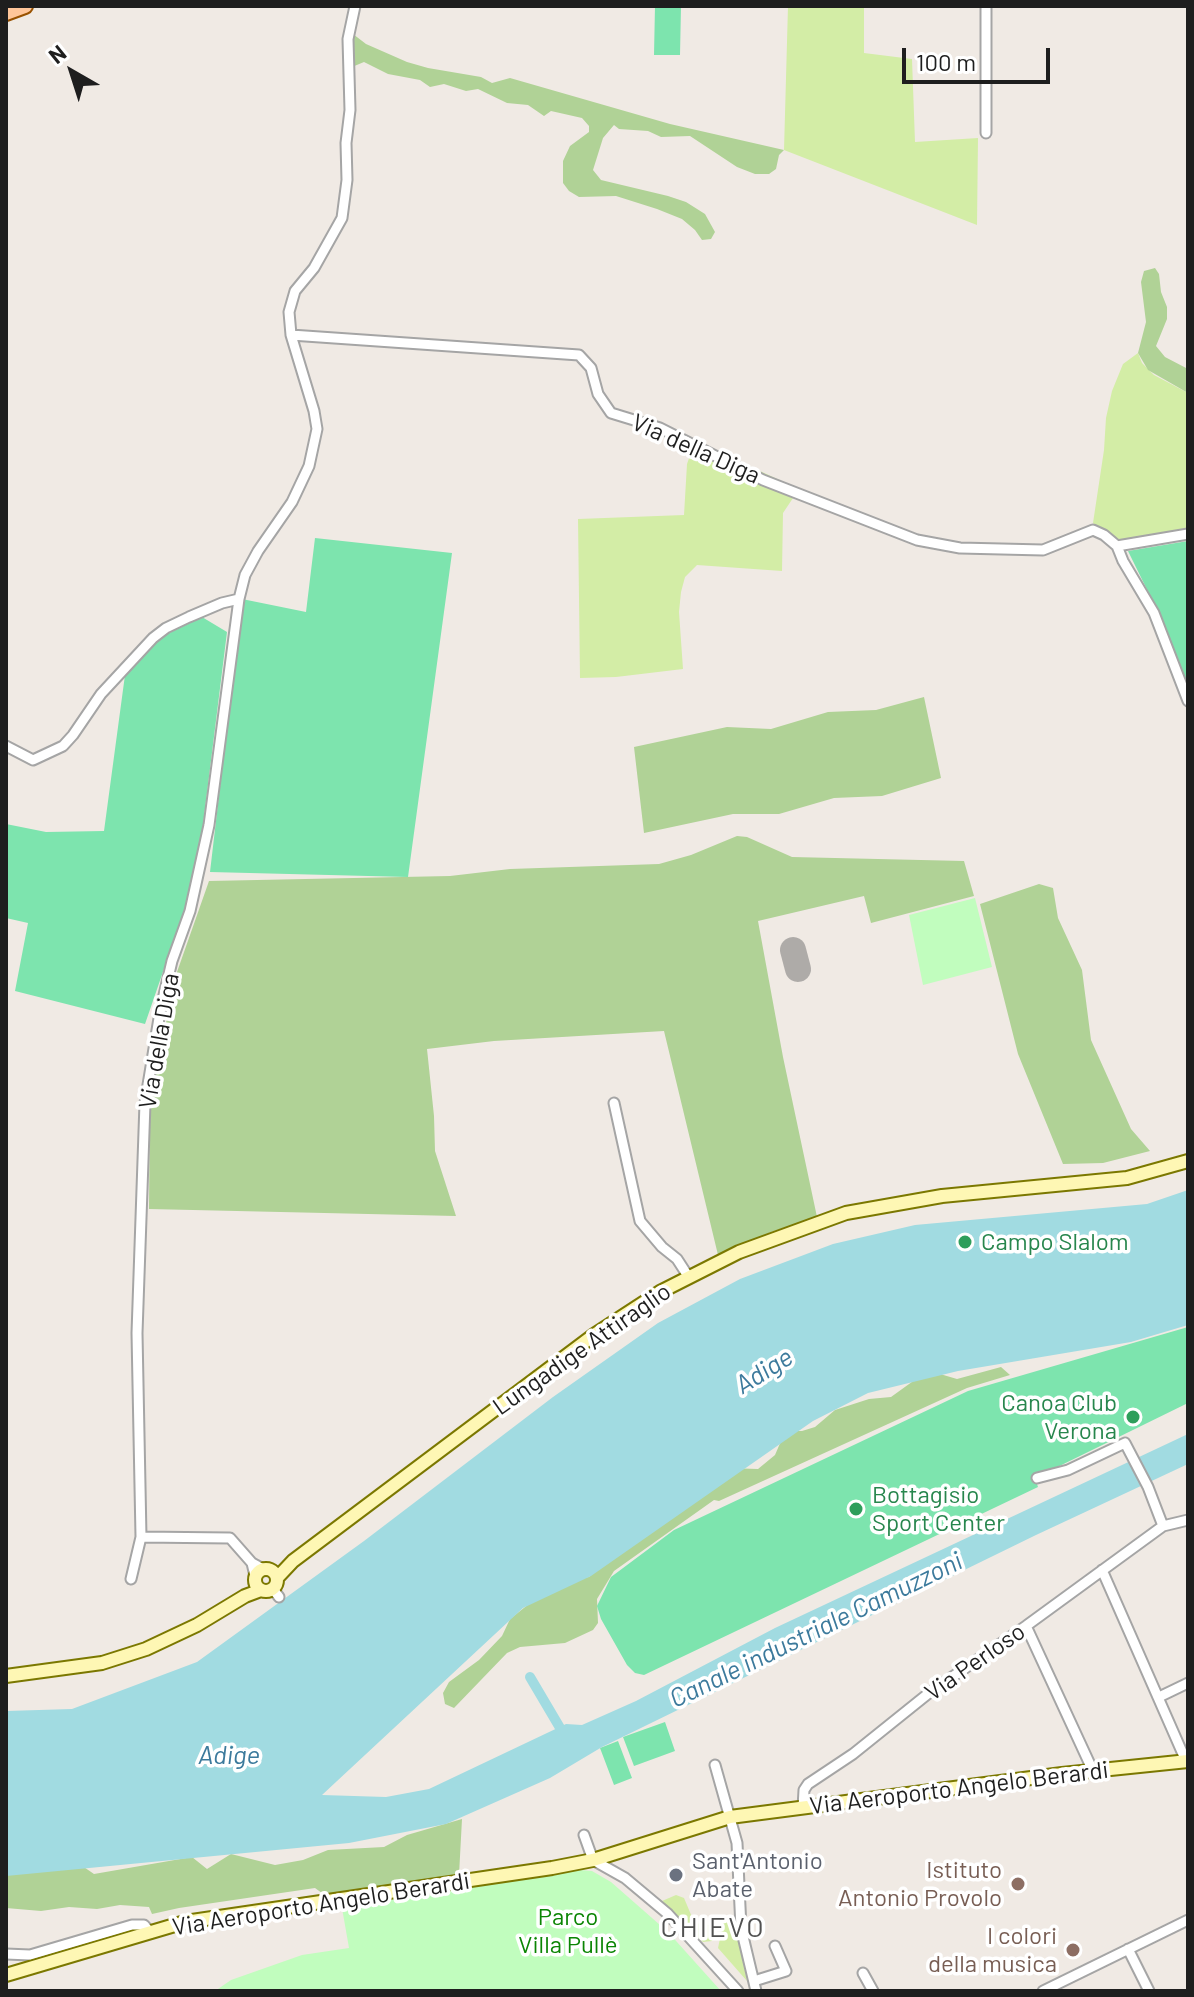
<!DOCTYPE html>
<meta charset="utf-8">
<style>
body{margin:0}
#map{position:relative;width:1194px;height:1997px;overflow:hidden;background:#f0eae4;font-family:Barlow,sans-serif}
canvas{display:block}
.frame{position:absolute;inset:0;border:8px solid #1e1e1e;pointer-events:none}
.north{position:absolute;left:32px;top:32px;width:80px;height:80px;-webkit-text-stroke:6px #fff;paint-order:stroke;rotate:321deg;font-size:22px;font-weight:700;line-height:32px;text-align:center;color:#1e1e1e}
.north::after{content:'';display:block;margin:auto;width:28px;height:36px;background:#1e1e1e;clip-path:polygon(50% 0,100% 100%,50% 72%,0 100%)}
.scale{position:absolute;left:902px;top:48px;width:148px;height:36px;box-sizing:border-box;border:4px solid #1e1e1e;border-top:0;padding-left:10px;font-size:24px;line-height:28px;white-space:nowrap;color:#1e1e1e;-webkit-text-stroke:6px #fff;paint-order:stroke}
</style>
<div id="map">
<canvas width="1194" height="1997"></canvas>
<div class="frame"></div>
<div class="north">N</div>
<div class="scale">100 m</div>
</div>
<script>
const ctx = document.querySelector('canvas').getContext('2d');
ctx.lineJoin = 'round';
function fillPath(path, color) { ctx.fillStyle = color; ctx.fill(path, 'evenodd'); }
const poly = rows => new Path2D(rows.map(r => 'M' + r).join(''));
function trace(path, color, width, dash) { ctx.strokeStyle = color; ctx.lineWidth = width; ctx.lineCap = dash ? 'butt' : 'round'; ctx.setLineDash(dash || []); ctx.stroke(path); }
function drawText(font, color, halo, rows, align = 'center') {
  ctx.font = font + ' Barlow,sans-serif'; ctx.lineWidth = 7; ctx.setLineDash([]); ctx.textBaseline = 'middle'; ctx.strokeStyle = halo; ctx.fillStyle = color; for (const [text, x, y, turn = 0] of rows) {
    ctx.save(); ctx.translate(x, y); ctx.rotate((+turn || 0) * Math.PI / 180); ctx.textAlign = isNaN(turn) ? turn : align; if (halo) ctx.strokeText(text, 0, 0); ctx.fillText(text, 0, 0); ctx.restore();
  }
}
fillPath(poly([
 [788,6,864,6,864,53,912,59,915,142,978,138,977,225,784,150],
 [1138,353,1142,363,1154,375,1188,393,1188,532,1116,543,1093,523,1104,450,1106,418,1112,391,1123,364],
 [695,441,799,489,783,513,782,571,697,565,685,577,681,592,679,612,683,669,616,677,580,678,578,519,684,515,687,464],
 [676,1895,684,1898,692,1917,701,1926,719,1923,712,1941,703,1942,662,1901],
 [729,1918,735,1924,747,1981,718,1948,724,1920]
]), '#d3eda6');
fillPath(poly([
 [353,34,366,44,407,62,428,68,481,77,492,83,510,78,670,124,784,150,779,155,776,169,769,174,755,174,737,167,690,136,661,137,648,131,619,129,614,125,603,138,593,170,601,180,668,196,686,202,705,214,715,232,711,239,702,240,695,230,682,219,657,209,616,196,579,197,569,191,563,183,563,161,570,146,589,132,589,126,582,118,551,111,544,116,528,105,507,103,478,89,466,91,444,84,430,87,420,80,388,74,364,62,352,67],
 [1155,268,1159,274,1161,292,1167,307,1167,319,1156,346,1165,357,1188,369,1188,393,1148,370,1138,353,1146,322,1141,282,1144,271],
 [924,697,941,778,882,796,834,798,779,814,733,814,644,833,634,747,727,727,771,729,828,712,876,710],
 [737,836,747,837,792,857,964,861,974,896,871,923,864,896,758,921,783,1057,817,1217,771,1232,718,1255,664,1031,494,1041,427,1049,434,1116,435,1151,456,1216,149,1209,150,1103,153,1083,177,972,209,881,450,876,510,869,659,864,691,855],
 [1039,884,1053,888,1058,918,1082,970,1091,1040,1131,1129,1150,1151,1103,1163,1063,1164,1018,1054,980,904],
 [1001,1367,1010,1375,967,1388,719,1501,714,1500,614,1571,597,1599,598,1623,593,1630,565,1643,520,1647,507,1653,454,1708,445,1704,443,1693,449,1682,479,1660,502,1636,510,1619,549,1588,572,1579,589,1577,594,1571,727,1468,758,1469,775,1455,781,1441,794,1431,802,1431,815,1427,835,1410,869,1399,891,1397,916,1379,940,1374,957,1379],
 [462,1819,459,1875,326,1896,315,1888,179,1908,152,1914,149,1907,120,1905,97,1909,69,1907,41,1911,6,1908,6,1859,78,1863,94,1874,192,1857,207,1869,231,1854,275,1865,303,1860,328,1850,384,1847,407,1835]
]), '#b0d296');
fillPath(poly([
 [975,898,992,967,923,985,909,915],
 [568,1869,592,1871,611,1882,668,1932,721,1991,215,1991,231,1980,302,1955,349,1948,342,1908]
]), '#c1fdbe');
fillPath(poly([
 [655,6,681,6,680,55,654,55],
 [315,538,452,553,408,877,210,872,242,599,306,612],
 [1188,541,1188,690,1161,618,1128,551],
 [202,617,227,632,197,873,145,1024,15,991,28,923,6,918,6,824,46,832,104,831,125,675,155,640],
 [1188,1327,1188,1403,1035,1478,1038,1487,644,1675,635,1673,627,1665,601,1619,597,1606,611,1577,674,1530,968,1391],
 [665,1722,675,1751,634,1766,623,1737],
 [618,1741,632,1778,614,1785,600,1748]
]), '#7de4ae');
fillPath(poly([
 [1188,1190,1188,1325,1131,1342,958,1371,868,1393,813,1421,591,1576,523,1608,322,1795,386,1797,429,1789,566,1724,582,1725,636,1701,775,1628,1188,1434,1188,1464,1036,1535,602,1747,550,1778,446,1824,349,1843,6,1876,6,1711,72,1709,197,1662,364,1541,553,1397,658,1323,740,1279,833,1244,915,1225,1147,1204]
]), '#a1dbe1');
trace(poly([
 [530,1677,566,1738]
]), '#a1dbe1', 10);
trace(poly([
 [793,950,798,969]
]), '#aeaba8', 26);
const street = poly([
 [986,133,986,6],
 [291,335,579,355,591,368,598,394,611,413,660,428,763,480,917,540,960,548,1043,550,1093,530,1104,535,1117,546,1188,534],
 [1117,546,1123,561,1154,613,1188,701],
 [6,746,33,760,63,746,73,735,101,694,153,638,166,628,189,617,222,603,239,599],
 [614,1103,640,1221,662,1247,677,1259,688,1276],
 [1163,1526,1188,1520],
 [252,1563,255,1576],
 [263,1569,252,1563,230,1538,141,1537,137,1333,145,1103,160,1012,172,961,190,911,209,825,239,599,245,575,258,551,292,502,309,466,317,429,314,411,291,335,289,312,295,291,314,268,342,218,347,180,346,143,350,110,348,39,355,6],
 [1102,1570,1186,1761],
 [131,1579,141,1537],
 [273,1589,279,1597],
 [1026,1626,1093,1771],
 [1159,1697,1188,1683],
 [715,1765,737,1843,741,1928,756,1991],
 [803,1808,804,1790,808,1784,853,1754,929,1693,1026,1626,1163,1526,1148,1487,1125,1443,1068,1470,1037,1478],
 [584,1835,593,1860,625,1878,668,1914,738,1991],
 [1128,1949,1149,1991],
 [6,1954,30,1955,132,1925,144,1925,151,1933],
 [863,1973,873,1991],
 [754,1981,786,1971,775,1946],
 [1043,1991,1188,1920]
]);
const secondary = poly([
 '255 1580a11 11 0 1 1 22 0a11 11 0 1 1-22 0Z',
 [277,1578,293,1561,594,1335,660,1292,739,1252,846,1213,942,1196,1127,1178,1188,1161],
 [6,1676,102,1663,146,1649,197,1625,245,1596,261,1590],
 [6,1975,185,1922,552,1868,593,1860,730,1817,1062,1774,1188,1761]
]);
const primary = poly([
 [6,13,25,6]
]);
trace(street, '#a5a5a5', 13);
trace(secondary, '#7b7800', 16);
trace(primary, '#995200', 18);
trace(street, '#fff', 9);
trace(secondary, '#fef7b4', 12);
trace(primary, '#ffc69a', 14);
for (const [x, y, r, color] of [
 [965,1242,8,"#2e9e5b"],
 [1133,1417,8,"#2e9e5b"],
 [856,1509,8,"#2e9e5b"],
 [676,1875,8,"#6b7280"],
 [1018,1884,8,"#8d6e63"],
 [1073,1950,8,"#8d6e63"]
]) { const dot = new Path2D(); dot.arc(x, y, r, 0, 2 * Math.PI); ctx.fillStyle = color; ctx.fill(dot); trace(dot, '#fff', 3); }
drawText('24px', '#1e1e1e', '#fff', [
 ["Via della Diga",696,449,24],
 ["Via della Diga",159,1041,-80],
 ["Lungadige Attiraglio",582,1349,-35],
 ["Via Perloso",975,1662,-35],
 ["Via Aeroporto Angelo Berardi",959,1788,-7],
 ["Via Aeroporto Angelo Berardi",321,1904,-9]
]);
drawText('24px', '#27864d', '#fff', [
 ["Campo Slalom",981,1242],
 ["Canoa Club",1117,1403,"right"],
 ["Verona",1117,1431,"right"],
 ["Bottagisio",872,1495],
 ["Sport Center",872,1523]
], 'left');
drawText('24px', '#5b616d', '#fff', [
 ["Sant'Antonio",692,1861],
 ["Abate",692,1889]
], 'left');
drawText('24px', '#785e54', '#fff', [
 ["Istituto",1002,1870],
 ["Antonio Provolo",1002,1898],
 ["I colori",1057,1936],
 ["della musica",1057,1964]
], 'right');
drawText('24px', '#0b8504', '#fff', [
 ["Parco",568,1917],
 ["Villa Pullè",568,1945]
]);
drawText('italic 26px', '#3c7a9c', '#fff', [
 ["Adige",764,1371,-32],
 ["Canale industriale Camuzzoni",816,1630,-26],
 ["Adige",229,1755]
]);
ctx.letterSpacing = '2px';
drawText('28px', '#515151', '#fff', [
 ["CHIEVO",713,1928]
]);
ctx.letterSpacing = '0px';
</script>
